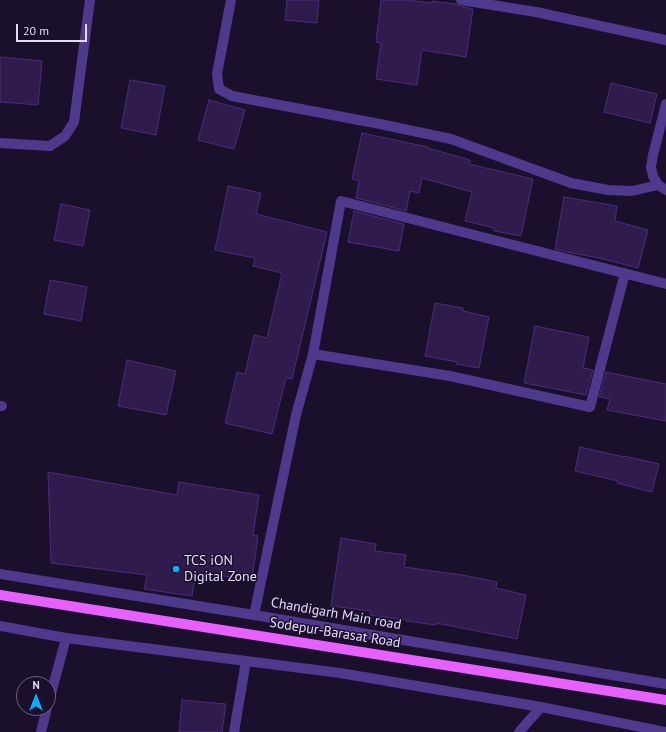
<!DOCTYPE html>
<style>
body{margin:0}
#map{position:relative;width:666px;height:732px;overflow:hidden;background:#1a102b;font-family:"PT Sans",sans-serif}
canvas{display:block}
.north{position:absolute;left:16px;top:676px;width:40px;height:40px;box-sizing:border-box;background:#1a102b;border:1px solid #6c6180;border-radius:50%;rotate:0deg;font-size:11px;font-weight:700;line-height:16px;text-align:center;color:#e6daff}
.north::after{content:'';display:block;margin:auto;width:14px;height:18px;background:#06b1ff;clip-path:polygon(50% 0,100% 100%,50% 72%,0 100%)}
.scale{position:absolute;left:16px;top:24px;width:71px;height:18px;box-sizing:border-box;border:2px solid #e6daff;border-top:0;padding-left:5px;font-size:12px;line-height:14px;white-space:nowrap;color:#e6daff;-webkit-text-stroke:3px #1a102b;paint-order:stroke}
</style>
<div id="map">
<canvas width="666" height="732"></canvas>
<div class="north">N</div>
<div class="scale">20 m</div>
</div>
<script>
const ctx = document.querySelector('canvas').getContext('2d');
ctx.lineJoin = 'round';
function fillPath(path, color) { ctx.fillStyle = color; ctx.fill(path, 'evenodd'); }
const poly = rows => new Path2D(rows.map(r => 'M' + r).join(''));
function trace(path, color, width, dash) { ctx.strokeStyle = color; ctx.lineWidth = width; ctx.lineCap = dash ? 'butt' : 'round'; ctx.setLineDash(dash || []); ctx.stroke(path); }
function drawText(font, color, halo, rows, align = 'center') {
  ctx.font = font + ' "PT Sans",sans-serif'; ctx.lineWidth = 3; ctx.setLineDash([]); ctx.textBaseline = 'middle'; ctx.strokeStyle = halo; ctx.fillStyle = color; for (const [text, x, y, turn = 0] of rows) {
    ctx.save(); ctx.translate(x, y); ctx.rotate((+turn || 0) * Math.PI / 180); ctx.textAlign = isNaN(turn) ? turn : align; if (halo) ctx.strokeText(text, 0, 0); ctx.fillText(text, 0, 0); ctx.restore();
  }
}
const building = poly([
 [287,0,319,0,317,23,285,20,287,0],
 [381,0,407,0,432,3,432,1,456,4,460,6,473,9,466,57,422,50,417,85,376,79,381,43,376,42,381,0],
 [0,57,42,61,38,105,0,102,0,57],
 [130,80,165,86,156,135,121,128,130,80],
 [611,83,657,94,650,123,604,112,611,83],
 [209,100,245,110,234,149,198,140,209,100],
 [362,133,428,147,428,148,470,160,469,164,533,179,521,236,494,231,495,228,465,221,472,192,422,178,419,193,410,191,406,211,356,198,359,181,352,179,362,133],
 [228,186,261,193,256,214,327,232,292,379,286,378,272,434,225,423,237,372,245,374,254,335,267,338,282,273,253,266,255,258,215,250,228,186],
 [564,197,617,206,615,221,648,230,638,268,599,258,572,253,555,249,564,197],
 [61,204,90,210,83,246,54,240,61,204],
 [354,211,404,224,399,251,348,242,354,211],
 [50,280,87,287,81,321,44,314,50,280],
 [435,303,463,308,463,311,489,317,479,368,456,364,457,362,425,356,435,303],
 [535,326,589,337,583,368,593,370,586,395,524,383,535,326],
 [127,360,176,371,166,415,118,406,127,360],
 [606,372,666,384,666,421,607,410,610,399,599,397,606,372],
 [580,447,624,457,624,456,659,464,652,492,617,483,618,481,575,471,580,447],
 [48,472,177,495,179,482,259,495,253,535,258,536,252,580,196,572,192,596,144,589,147,575,51,563,48,472],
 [341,538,376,544,375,551,406,555,404,567,462,575,497,582,496,588,526,595,517,639,436,623,436,625,406,621,407,620,370,615,371,611,331,606,341,538],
 [182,700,226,704,222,732,179,732,182,700]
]);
fillPath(building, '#301b4d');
trace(building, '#4c2c7a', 1);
trace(poly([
 [231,0,217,74,219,89,232,96,380,124,451,139,571,183,608,190,632,191,658,185],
 [461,0,536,12,666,40],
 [666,104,653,155,651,167,653,176,658,185,666,190],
 [313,354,341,201,666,284],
 [0,406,2,406],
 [0,574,254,615,666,684],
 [254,615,296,415,313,354,450,376,590,407,625,273],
 [0,626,66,638,340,673,541,707,666,732],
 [48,705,66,638],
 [41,732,47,708],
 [234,732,246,661],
 [519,732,541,707]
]), '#4e398c', 10);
trace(poly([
 [0,143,50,146,65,136,74,122,90,0]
]), '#4e398c', 10);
trace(poly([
 [0,595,666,700]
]), '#e661ff', 10);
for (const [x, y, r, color] of [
 [176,569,4,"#06b1ff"]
]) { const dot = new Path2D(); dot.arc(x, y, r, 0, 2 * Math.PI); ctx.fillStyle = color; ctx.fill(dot); trace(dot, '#1a102b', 1.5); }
drawText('14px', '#e6daff', '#1a102b', [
 ["TCS iON",184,561],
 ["Digital Zone",184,577]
], 'left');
drawText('14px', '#e6daff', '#1a102b', [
 ["Chandigarh Main road",336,614,10],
 ["Sodepur-Barasat Road",335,633,9]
]);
</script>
